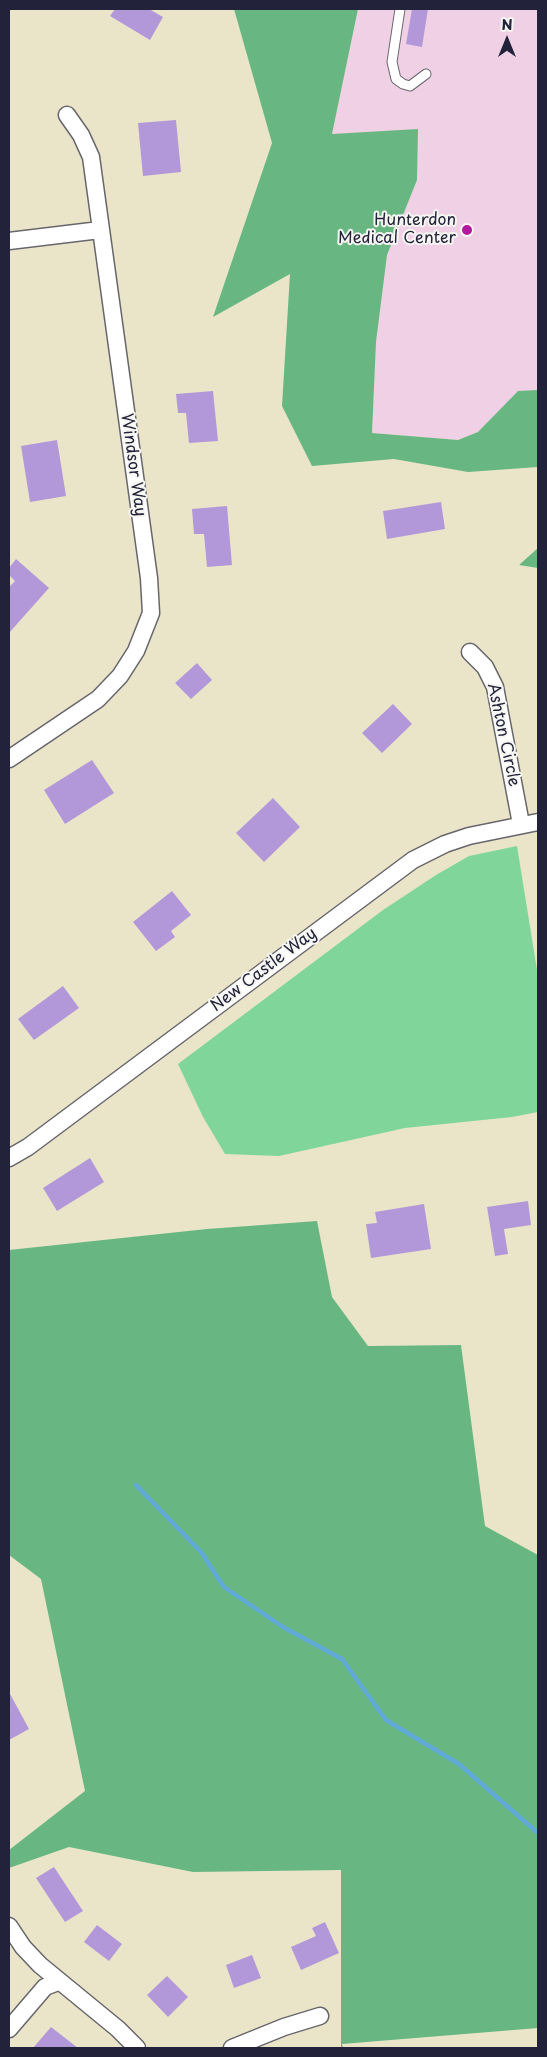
<!DOCTYPE html>
<style>
body{margin:0}
#map{position:relative;width:547px;height:2057px;overflow:hidden;background:#eae5c9;font-family:"Playpen Sans",sans-serif}
canvas{display:block}
.frame{position:absolute;inset:0;border:10px solid #22223b;pointer-events:none}
.north{position:absolute;left:482px;top:15px;width:50px;height:50px;-webkit-text-stroke:4px #f6f6f2;paint-order:stroke;rotate:0deg;font-size:14px;font-weight:700;line-height:20px;text-align:center;color:#22223b}
.north::after{content:'';display:block;margin:auto;width:18px;height:22px;background:#22223b;clip-path:polygon(50% 0,100% 100%,50% 72%,0 100%)}
</style>
<div id="map">
<canvas width="547" height="2057"></canvas>
<div class="frame"></div>
<div class="north">N</div>
</div>
<script>
const ctx = document.querySelector('canvas').getContext('2d');
ctx.lineJoin = 'round';
function fillPath(path, color) { ctx.fillStyle = color; ctx.fill(path, 'evenodd'); }
const poly = rows => new Path2D(rows.map(r => 'M' + r).join(''));
function trace(path, color, width, dash) { ctx.strokeStyle = color; ctx.lineWidth = width; ctx.lineCap = dash ? 'butt' : 'round'; ctx.setLineDash(dash || []); ctx.stroke(path); }
function drawText(font, color, halo, rows, align = 'center') {
  ctx.font = font + ' "Playpen Sans",sans-serif'; ctx.lineWidth = 4; ctx.setLineDash([]); ctx.textBaseline = 'middle'; ctx.strokeStyle = halo; ctx.fillStyle = color; for (const [text, x, y, turn = 0] of rows) {
    ctx.save(); ctx.translate(x, y); ctx.rotate((+turn || 0) * Math.PI / 180); ctx.textAlign = isNaN(turn) ? turn : align; if (halo) ctx.strokeText(text, 0, 0); ctx.fillText(text, 0, 0); ctx.restore();
  }
}
fillPath(poly([
 [358,9,538,9,538,390,518,392,478,432,458,440,372,433,376,342,387,254,417,180,332,134]
]), '#f0d0e5');
fillPath(poly([
 [517,846,538,976,538,1112,512,1117,405,1128,279,1156,225,1154,203,1117,178,1064,383,910,436,875,469,856]
]), '#80d69a');
fillPath(poly([
 [234,9,358,9,332,134,418,129,417,180,387,255,376,342,372,433,458,440,478,432,518,391,538,390,538,467,468,472,394,459,312,466,282,406,290,274,213,317,272,143],
 [538,548,538,568,519,565],
 [317,1221,332,1297,368,1346,461,1345,485,1526,538,1555,538,2028,342,2044,343,2048,341,2048,341,1870,193,1872,69,1847,9,1868,9,1850,85,1791,41,1579,9,1555,9,1250,207,1229]
]), '#68b782');
trace(poly([
 [136,1485,201,1552,224,1587,283,1627,342,1659,386,1720,459,1764,538,1833]
]), '#61aad8', 4.5);
fillPath(poly([
 [115,9,149,9,163,17,150,40,110,16],
 [412,9,428,9,422,47,406,44],
 [176,120,181,172,143,176,138,123],
 [213,391,218,441,189,443,186,413,178,413,176,394],
 [57,440,66,496,30,502,21,446],
 [441,502,445,529,387,539,383,511],
 [227,506,232,565,207,567,204,534,194,534,192,509],
 [16,559,49,588,9,633,9,587,15,581,9,575,9,568],
 [197,663,212,680,191,699,175,683],
 [393,704,412,724,382,753,362,733],
 [92,760,114,793,65,824,44,790],
 [273,798,300,827,264,862,236,833],
 [172,891,191,915,171,931,175,937,156,951,133,922],
 [63,986,79,1008,34,1040,18,1019],
 [90,1158,104,1182,57,1211,43,1188],
 [528,1201,531,1225,504,1229,508,1254,495,1256,487,1207],
 [424,1204,431,1249,371,1258,366,1224,377,1223,375,1212],
 [9,1692,29,1729,9,1740],
 [54,1867,83,1911,65,1922,36,1878],
 [325,1922,339,1953,301,1970,291,1947,316,1936,312,1928],
 [97,1925,122,1944,109,1961,84,1942],
 [252,1955,261,1978,234,1988,226,1965],
 [167,1976,188,1997,168,2017,147,1995],
 [51,2027,78,2048,33,2048]
]), '#b398d9');
const service = poly([
 [400,9,392,62,396,79,403,84,410,86,426,74]
]);
const minor = poly([
 [9,241,100,230],
 [470,652,485,667,495,687,521,824],
 [9,759,98,699,120,676,136,651,151,613,149,578,91,157,81,135,67,115],
 [9,1158,28,1147,413,860,445,844,469,836,538,822],
 [9,1926,23,1947,40,1965,118,2029,137,2048],
 [9,2029,45,1987,58,1982],
 [232,2048,284,2027,320,2016]
]);
trace(service, '#68666d', 11);
trace(minor, '#68666d', 19);
trace(service, '#fff', 9);
trace(minor, '#fff', 16);
for (const [x, y, r, color] of [
 [467,230,6,"#b5179e"]
]) { const dot = new Path2D(); dot.arc(x, y, r, 0, 2 * Math.PI); ctx.fillStyle = color; ctx.fill(dot); trace(dot, '#f6f6f2', 2); }
drawText('16px', '#22223b', '#f6f6f2', [
 ["Hunterdon",456,221],
 ["Medical Center",456,239]
], 'right');
drawText('16px', '#22223b', '#f6f6f2', [
 ["Windsor Way",133,465,82],
 ["Ashton Circle",503,735,78],
 ["New Castle Way",264,970,-37]
]);
</script>
